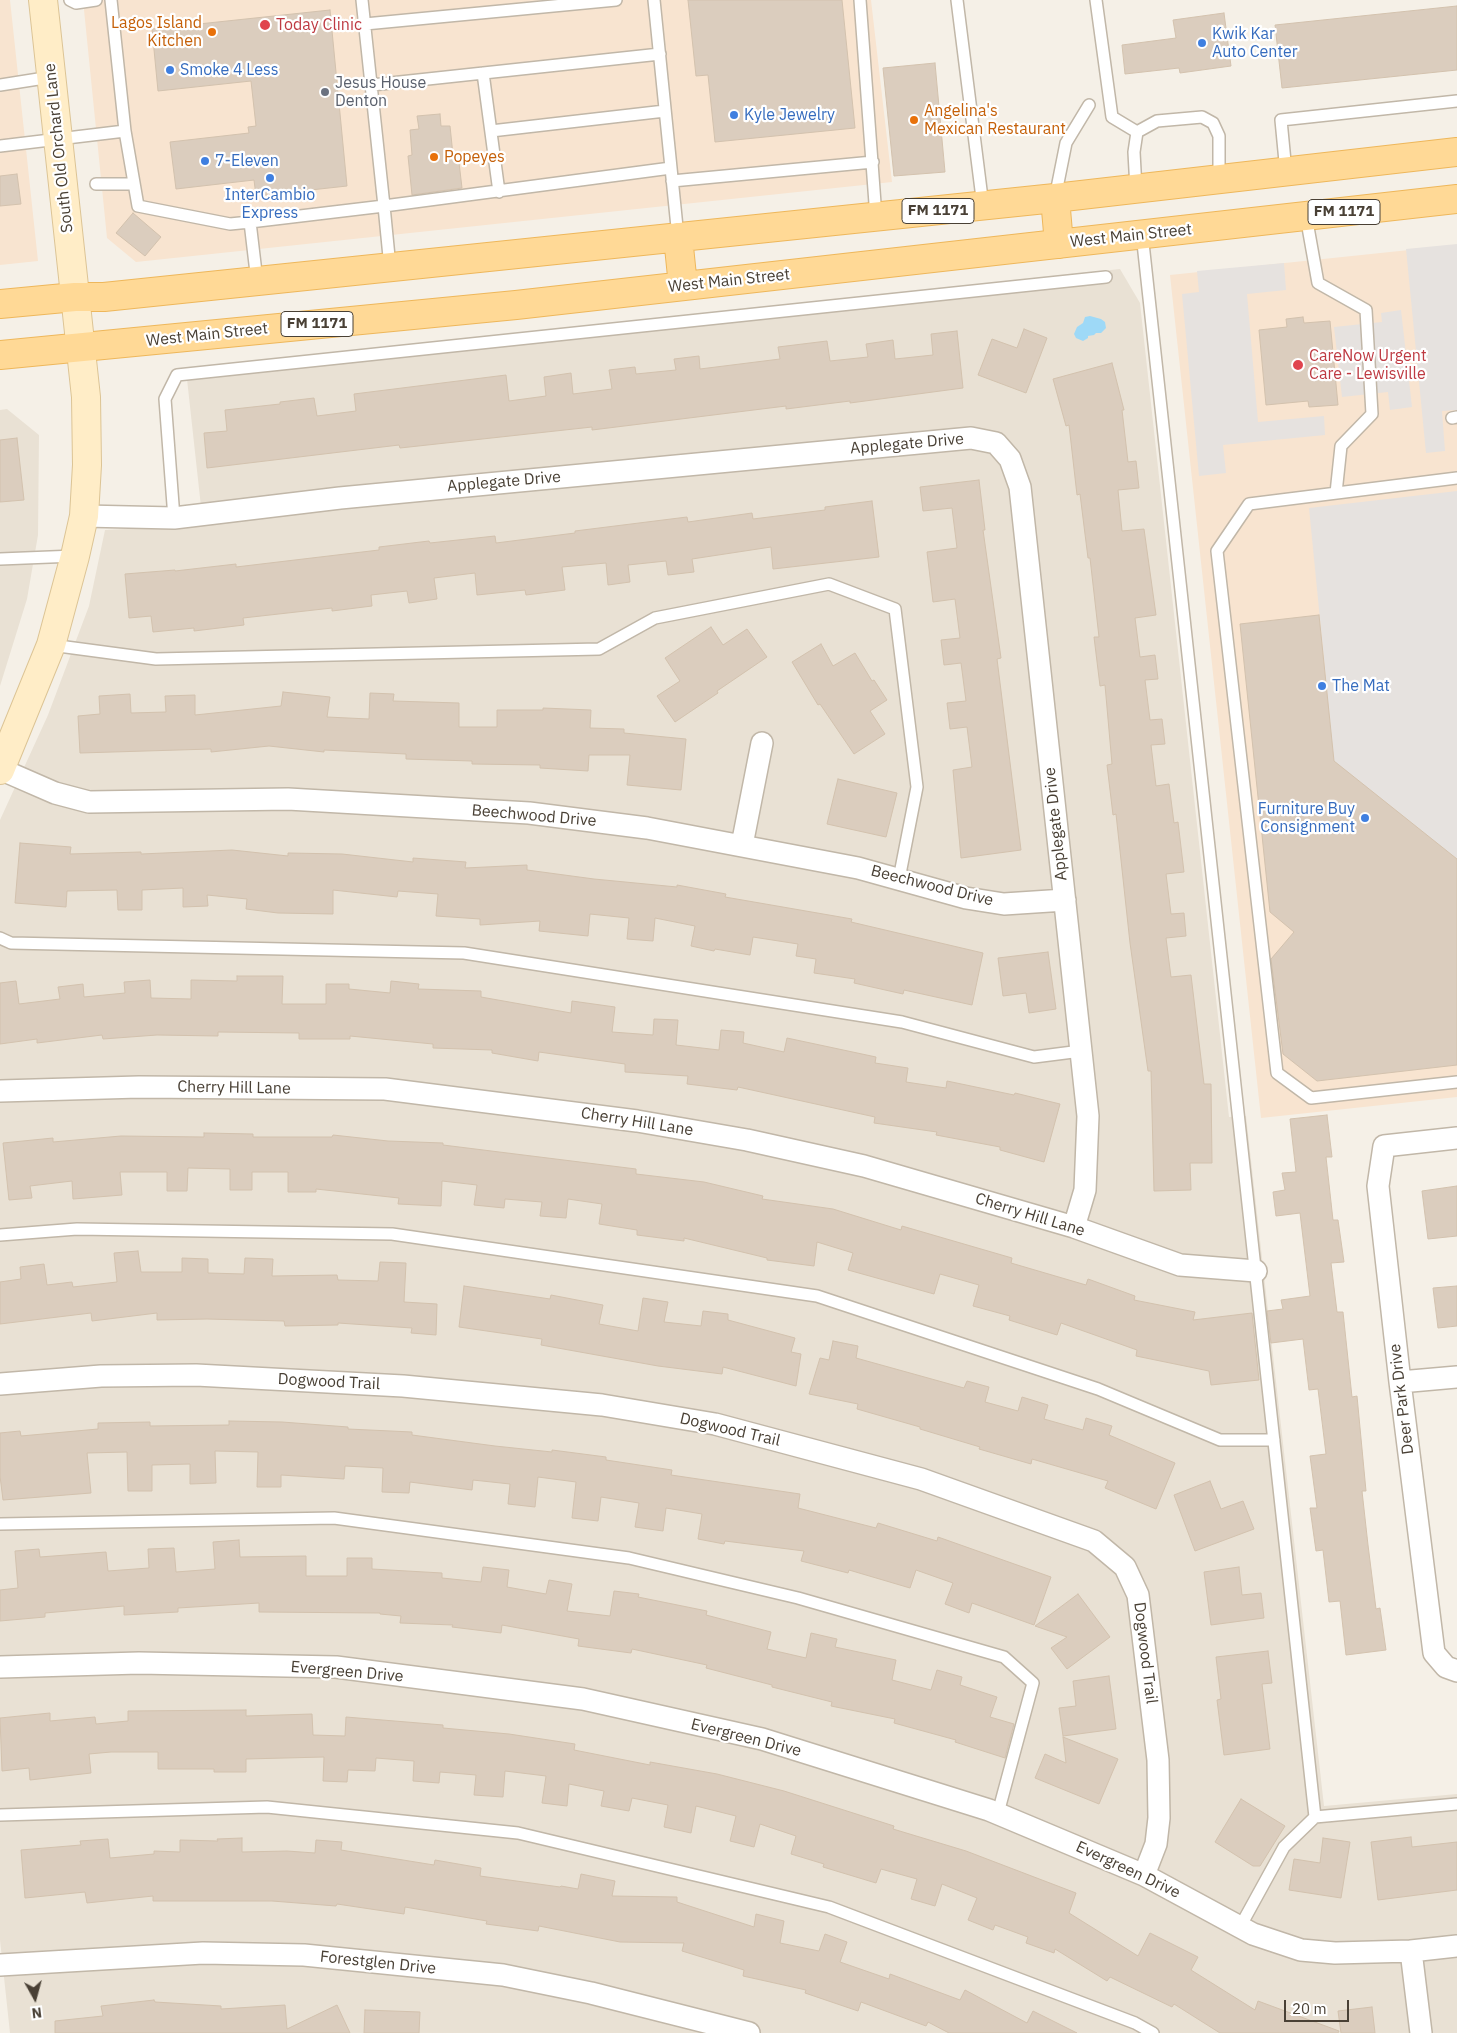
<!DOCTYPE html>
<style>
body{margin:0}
#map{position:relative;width:1457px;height:2033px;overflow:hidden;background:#f5f0e7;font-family:"IBM Plex Sans",sans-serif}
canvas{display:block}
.north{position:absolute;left:10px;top:1973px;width:50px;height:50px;-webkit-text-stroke:4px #fff;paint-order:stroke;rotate:173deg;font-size:14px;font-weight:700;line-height:20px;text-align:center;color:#494035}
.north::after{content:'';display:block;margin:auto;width:18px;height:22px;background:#494035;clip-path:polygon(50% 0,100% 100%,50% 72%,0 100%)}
.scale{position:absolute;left:1284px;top:2000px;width:65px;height:22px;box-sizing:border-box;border:2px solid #494035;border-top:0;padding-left:6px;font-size:15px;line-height:18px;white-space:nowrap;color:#494035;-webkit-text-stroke:4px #fff;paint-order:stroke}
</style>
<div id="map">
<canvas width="1457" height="2033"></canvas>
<div class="north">N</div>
<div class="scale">20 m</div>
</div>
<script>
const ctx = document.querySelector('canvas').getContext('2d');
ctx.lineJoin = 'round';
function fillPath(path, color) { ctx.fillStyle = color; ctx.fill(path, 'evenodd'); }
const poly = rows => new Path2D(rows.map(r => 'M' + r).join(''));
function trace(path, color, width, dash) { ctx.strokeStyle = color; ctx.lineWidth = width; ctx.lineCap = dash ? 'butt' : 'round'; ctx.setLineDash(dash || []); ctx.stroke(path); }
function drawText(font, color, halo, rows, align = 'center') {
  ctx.font = font + ' "IBM Plex Sans",sans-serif'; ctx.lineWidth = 4.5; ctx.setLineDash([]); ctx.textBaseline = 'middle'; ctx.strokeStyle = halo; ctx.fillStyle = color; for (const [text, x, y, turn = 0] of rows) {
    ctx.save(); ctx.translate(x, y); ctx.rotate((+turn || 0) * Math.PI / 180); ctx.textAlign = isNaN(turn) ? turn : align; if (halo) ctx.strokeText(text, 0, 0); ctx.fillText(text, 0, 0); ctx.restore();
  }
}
fillPath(poly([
 [1120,269,1140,303,1229,1117,1246,1116,1324,1806,1457,1794,1457,2033,10,2033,0,1940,0,820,48,715,89,606,105,530,203,525,186,370],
 [7,409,39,435,38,535,27,599,0,686,0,410]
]), '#e9e1d4');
fillPath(poly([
 [0,0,10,0,38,261,0,265],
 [83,0,871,0,892,182,136,262,107,238],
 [1457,245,1457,1097,1261,1118,1170,275]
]), '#f8e4d0');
fillPath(poly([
 [1457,244,1457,410,1442,411,1445,451,1426,453,1406,249],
 [1284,263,1286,290,1247,294,1258,422,1324,416,1325,435,1223,445,1226,473,1199,476,1182,294,1199,292,1197,271],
 [1401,310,1412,407,1390,410,1388,392,1342,397,1334,327,1382,322,1381,313],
 [1457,491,1457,859,1334,761,1309,508]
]), '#e6e2df');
fillPath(poly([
 [1090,316,1101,319,1105,322,1106,328,1101,333,1096,333,1094,335,1088,336,1088,338,1083,341,1076,338,1074,334,1077,327,1083,323,1085,317]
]), '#9ed9f7');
const building = poly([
 [688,0,842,0,855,128,715,142,708,75,696,76,688,0],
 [1457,6,1457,70,1282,88,1275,25,1457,6],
 [330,10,347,186,256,196,254,180,176,189,170,142,249,133,248,127,256,126,251,81,158,91,152,29,330,10],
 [1224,13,1231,66,1180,73,1179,68,1125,74,1122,45,1176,38,1173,20,1224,13],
 [935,63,945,172,894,176,883,68,935,63],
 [440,114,441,126,450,126,453,155,458,154,462,188,412,195,408,156,412,155,410,130,419,129,417,116,440,114],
 [17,174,21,204,0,206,0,176,17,174],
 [133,213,161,237,145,256,116,233,133,213],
 [1303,317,1304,323,1330,321,1338,405,1309,407,1308,401,1266,405,1259,330,1287,327,1286,319,1303,317],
 [1024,329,1047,338,1026,393,978,375,992,339,1017,348,1024,329],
 [957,331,963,388,850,403,850,401,786,409,786,406,592,430,592,427,400,448,399,445,207,468,204,433,227,431,225,410,280,404,280,402,314,398,317,416,356,411,354,394,506,375,509,401,546,396,544,377,571,373,573,394,612,389,609,370,635,367,636,374,676,370,674,359,699,356,700,369,780,359,778,347,827,341,830,361,868,357,866,344,893,340,895,359,933,355,931,334,957,331],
 [1112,363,1124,410,1122,410,1128,462,1136,461,1139,488,1118,490,1122,531,1144,529,1156,615,1135,618,1140,657,1155,655,1158,679,1145,680,1150,720,1162,719,1165,744,1151,745,1156,786,1169,784,1174,823,1178,822,1184,872,1166,874,1171,914,1184,913,1186,936,1166,938,1171,977,1191,975,1204,1084,1211,1084,1212,1163,1190,1163,1191,1190,1154,1191,1151,1071,1148,1071,1130,943,1116,814,1113,815,1107,765,1112,764,1105,685,1100,686,1094,637,1099,637,1090,558,1088,558,1080,494,1077,495,1069,425,1066,426,1053,379,1112,363],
 [17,438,24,500,0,502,0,440,17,438],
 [979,480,985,530,983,530,1001,658,997,659,1021,850,961,858,953,770,972,767,967,727,950,729,947,703,966,701,961,663,944,665,941,640,960,638,955,599,933,602,927,552,957,548,952,508,923,511,920,487,979,480],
 [872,501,879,557,773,569,771,547,692,559,694,572,668,575,666,561,628,565,630,582,608,585,606,563,562,567,565,590,526,595,525,590,477,595,475,573,434,578,437,599,409,603,407,591,371,595,372,606,332,611,332,608,243,618,244,625,194,631,194,628,153,632,151,616,129,618,125,574,175,570,175,571,236,564,236,567,379,550,379,547,429,541,430,543,495,536,496,543,575,533,575,531,687,517,688,522,752,513,753,519,825,510,825,507,872,501],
 [1319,615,1334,761,1457,859,1457,1065,1317,1081,1283,1054,1271,959,1294,932,1270,912,1240,624,1319,615],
 [711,627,723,645,747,629,767,657,717,691,718,693,675,722,657,696,680,681,665,658,711,627],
 [821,644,833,666,855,653,872,681,874,680,887,700,870,711,885,734,854,754,820,704,818,705,792,662,821,644],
 [283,692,330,697,327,717,369,719,370,693,394,694,393,701,459,703,459,727,497,727,497,710,543,710,543,708,591,710,590,728,624,729,624,733,686,739,681,790,627,785,630,755,589,755,588,771,540,768,540,765,472,764,472,761,406,759,406,754,324,750,324,752,269,746,211,752,211,749,80,753,78,716,100,714,99,696,130,694,131,713,166,712,165,696,195,695,195,715,281,706,283,692],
 [838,779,897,793,886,837,827,824,838,779],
 [20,843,71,847,70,854,141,852,141,854,232,850,288,856,288,853,342,854,413,862,413,858,466,862,465,868,527,865,527,870,594,879,677,887,677,885,726,894,725,897,852,919,851,922,983,953,972,1005,904,990,903,994,854,983,855,979,814,973,816,959,796,956,798,944,753,937,750,955,715,949,714,951,691,946,695,926,655,918,653,941,627,939,629,918,590,914,588,936,539,931,540,921,480,925,480,919,436,916,438,894,398,891,397,897,333,890,333,914,278,913,246,909,247,899,207,895,208,906,183,907,183,888,142,890,142,910,118,910,117,890,67,891,66,907,15,903,20,843],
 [1048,952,1056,1009,1029,1013,1026,993,1003,996,998,958,1048,952],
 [237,976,283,976,282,1004,326,1004,326,984,349,984,349,989,390,993,391,981,419,984,418,989,481,991,481,997,571,1013,572,1001,615,1007,612,1032,653,1035,654,1019,678,1020,676,1045,719,1050,721,1030,744,1032,743,1043,784,1052,787,1038,876,1057,875,1063,908,1068,906,1082,946,1088,947,1081,1014,1095,1015,1093,1060,1104,1044,1162,1000,1150,1000,1147,936,1135,937,1132,874,1123,875,1117,738,1087,737,1090,687,1084,688,1076,625,1072,625,1064,539,1052,538,1061,492,1053,492,1050,433,1048,433,1044,350,1036,350,1039,299,1039,299,1033,218,1032,218,1036,157,1035,103,1039,102,1035,37,1043,37,1039,0,1044,0,983,16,981,19,1004,60,999,58,987,83,984,84,997,125,993,124,982,150,980,151,998,191,999,191,980,237,981,237,976],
 [1327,1115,1332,1157,1326,1157,1333,1220,1338,1220,1344,1262,1331,1263,1337,1312,1343,1312,1352,1397,1357,1396,1366,1491,1362,1491,1368,1545,1376,1609,1380,1608,1386,1650,1346,1655,1340,1601,1329,1602,1323,1550,1316,1551,1310,1508,1317,1508,1310,1456,1326,1454,1318,1389,1309,1390,1303,1339,1271,1343,1267,1311,1283,1309,1281,1300,1310,1296,1300,1213,1276,1216,1273,1192,1285,1190,1282,1173,1296,1172,1290,1119,1327,1115],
 [204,1133,253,1134,253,1137,332,1137,333,1135,388,1141,443,1143,443,1145,636,1169,636,1174,704,1182,763,1196,762,1199,833,1209,901,1230,902,1226,1012,1258,1011,1263,1086,1285,1088,1279,1135,1296,1134,1300,1195,1312,1193,1320,1252,1313,1259,1380,1211,1385,1209,1371,1136,1356,1137,1350,1061,1323,1057,1335,1009,1320,1010,1316,973,1306,979,1285,940,1274,934,1294,848,1270,853,1253,817,1242,814,1266,767,1260,767,1258,684,1238,684,1241,637,1235,637,1230,599,1224,602,1204,568,1199,566,1218,540,1216,542,1202,505,1199,504,1208,474,1205,477,1185,442,1181,441,1206,398,1204,399,1198,316,1189,316,1192,288,1192,288,1172,252,1172,252,1190,230,1190,230,1169,188,1168,187,1191,167,1191,167,1172,120,1172,122,1195,73,1199,72,1181,30,1186,32,1198,9,1200,3,1143,53,1138,53,1142,121,1136,204,1137,204,1133],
 [1457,1186,1457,1236,1428,1239,1422,1191,1457,1186],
 [138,1251,141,1272,182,1272,182,1258,208,1259,208,1273,244,1274,245,1258,273,1259,272,1276,337,1275,338,1280,378,1281,380,1262,406,1263,404,1302,437,1304,436,1335,411,1333,412,1328,338,1323,338,1325,285,1326,284,1321,207,1319,157,1320,157,1313,92,1321,91,1313,0,1324,0,1282,21,1279,20,1267,44,1264,47,1285,72,1282,73,1287,117,1282,114,1253,138,1251],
 [464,1286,550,1299,551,1295,603,1305,599,1324,638,1331,643,1298,668,1302,664,1322,701,1326,703,1311,728,1314,728,1320,795,1338,791,1352,801,1354,796,1386,723,1367,722,1374,658,1366,541,1345,542,1339,459,1327,464,1286],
 [1457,1286,1457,1326,1438,1328,1433,1288,1457,1286],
 [833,1341,858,1346,856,1358,964,1388,967,1381,989,1387,985,1402,1018,1411,1022,1397,1048,1405,1044,1419,1083,1430,1086,1418,1112,1426,1109,1435,1175,1463,1156,1509,1105,1488,1108,1481,1032,1459,1031,1464,979,1449,980,1447,920,1429,920,1427,857,1409,858,1404,809,1394,820,1358,829,1360,833,1341],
 [229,1421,282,1422,348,1427,348,1429,412,1432,412,1435,495,1446,552,1452,552,1450,606,1457,606,1460,672,1470,671,1475,800,1494,798,1508,876,1528,878,1523,937,1541,938,1537,1051,1577,1034,1625,972,1603,969,1613,945,1604,953,1583,916,1570,910,1588,849,1570,848,1573,801,1561,804,1551,725,1541,724,1544,698,1539,702,1514,666,1508,663,1531,635,1527,639,1503,601,1497,598,1521,572,1518,576,1482,538,1477,535,1507,508,1504,510,1484,473,1480,472,1490,410,1482,409,1493,382,1492,383,1468,345,1466,344,1479,281,1475,281,1487,257,1487,258,1452,215,1451,216,1483,190,1484,190,1464,152,1465,152,1491,128,1491,127,1452,87,1453,91,1493,3,1500,0,1476,0,1433,20,1431,21,1436,98,1429,98,1423,150,1422,150,1426,229,1425,229,1421],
 [1210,1481,1221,1509,1243,1501,1254,1529,1195,1551,1174,1495,1210,1481],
 [239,1540,240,1557,306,1556,306,1576,347,1576,347,1558,372,1558,372,1569,442,1573,442,1578,481,1582,483,1567,509,1570,507,1587,546,1594,549,1580,572,1584,567,1611,610,1616,614,1591,639,1594,638,1597,707,1611,706,1615,771,1632,767,1649,806,1658,811,1633,837,1639,835,1647,896,1660,892,1680,931,1690,937,1670,962,1677,960,1685,997,1697,990,1717,1014,1724,1005,1758,955,1742,956,1740,894,1723,895,1719,831,1706,832,1702,772,1687,772,1685,706,1668,707,1665,632,1649,631,1653,578,1646,579,1639,502,1625,501,1633,452,1627,453,1625,400,1623,401,1616,380,1614,380,1613,259,1612,259,1603,178,1608,178,1612,124,1615,124,1606,45,1613,45,1617,0,1621,0,1590,18,1588,15,1551,39,1549,40,1557,106,1552,108,1571,149,1568,148,1549,174,1548,176,1572,215,1569,213,1542,239,1540],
 [1239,1567,1242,1595,1261,1593,1264,1618,1211,1625,1204,1572,1239,1567],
 [1078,1594,1110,1637,1067,1669,1051,1648,1067,1637,1035,1626,1078,1594],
 [1268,1651,1272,1683,1262,1684,1270,1749,1224,1755,1217,1700,1221,1699,1216,1657,1268,1651],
 [1109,1676,1116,1729,1063,1736,1059,1708,1076,1706,1073,1681,1109,1676],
 [246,1710,246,1716,312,1714,313,1735,345,1736,346,1717,443,1725,443,1728,509,1734,575,1744,574,1750,650,1765,650,1762,717,1774,784,1791,894,1826,893,1829,966,1851,1076,1893,1069,1913,1138,1956,1150,1933,1198,1957,1191,1970,1255,2010,1258,2001,1339,2031,1338,2033,1220,2033,1174,2004,1172,2007,1110,1977,1107,1981,1055,1949,1054,1953,1026,1943,1028,1937,995,1925,993,1930,968,1920,977,1898,942,1884,935,1906,911,1899,917,1879,881,1869,876,1883,823,1867,824,1864,791,1854,796,1836,760,1824,754,1847,730,1841,736,1816,696,1806,691,1833,664,1827,668,1805,632,1798,629,1811,601,1806,604,1791,569,1784,567,1806,542,1803,546,1776,505,1771,503,1797,474,1795,476,1775,440,1772,439,1783,413,1781,414,1761,376,1758,375,1771,348,1770,347,1782,323,1781,324,1757,246,1759,246,1772,214,1772,214,1769,158,1769,158,1752,111,1752,89,1754,91,1773,30,1780,29,1768,2,1771,0,1718,50,1713,50,1721,95,1717,96,1724,128,1721,128,1711,246,1710],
 [1063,1737,1118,1759,1099,1804,1035,1778,1045,1754,1066,1763,1063,1737],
 [1241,1799,1285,1826,1260,1866,1253,1866,1215,1842,1241,1799],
 [1411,1837,1412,1847,1457,1842,1457,1890,1378,1900,1371,1842,1411,1837],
 [242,1838,242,1852,287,1851,315,1853,316,1840,342,1842,341,1850,434,1865,435,1860,481,1868,480,1876,560,1887,561,1886,578,1889,581,1874,615,1881,612,1896,677,1897,677,1902,754,1927,756,1914,784,1921,780,1943,819,1951,825,1934,847,1942,840,1962,889,1979,890,1974,960,2000,965,1990,1027,2023,1033,2011,1077,2033,949,2033,928,2022,926,2026,861,2002,858,2011,805,1993,806,1990,743,1976,744,1970,682,1951,684,1943,620,1942,539,1926,538,1931,486,1924,487,1921,405,1907,404,1914,337,1904,336,1906,272,1901,153,1901,153,1896,87,1903,85,1892,25,1898,21,1850,81,1845,80,1841,108,1839,110,1858,154,1854,154,1851,180,1852,180,1840,218,1841,217,1839,242,1838],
 [1323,1838,1350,1842,1341,1898,1289,1890,1294,1859,1320,1863,1323,1838],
 [154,2000,155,2002,221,2006,221,2009,285,2005,287,2029,337,2005,350,2033,55,2033,55,2021,103,2016,101,2006,154,2000],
 [1372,2007,1375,2033,1341,2033,1338,2011,1372,2007],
 [365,2010,420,2012,419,2033,364,2033,365,2010]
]);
fillPath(building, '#dbcdbe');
trace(building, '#d3c2ae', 1);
const lane = poly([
 [70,0,76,3,96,0],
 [362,0,384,206,671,168],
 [654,0,678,237],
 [860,0,876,217],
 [957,0,983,206],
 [1096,0,1112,117,1137,132],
 [365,24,616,0],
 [483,73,499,192],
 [0,85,51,77],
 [372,85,660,54],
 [125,131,138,206,230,224,250,222],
 [491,131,665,111],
 [0,146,125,131,111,0],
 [1286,172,1281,120,1457,101],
 [672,181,873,162],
 [96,184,134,184],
 [1136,189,1134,152,1137,132,1157,121,1202,117,1213,123,1219,136,1219,180],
 [1055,198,1066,143,1089,105],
 [1306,216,1318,283,1366,310,1372,414,1341,446,1336,493],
 [1142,234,1315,1817,1284,1847,1240,1927],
 [257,281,250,222,384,206,390,267],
 [1452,418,1457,417],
 [1457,478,1249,504,1217,551,1277,1073,1311,1098,1457,1082],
 [174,518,165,399,177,375,1106,277],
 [0,559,75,556],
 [51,645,156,659,599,649,655,618,829,584,895,609,917,787,899,879],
 [0,938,11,943,464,953,902,1022,1034,1057,1081,1051],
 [0,1235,77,1229,392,1234,817,1296,1098,1389,1220,1440,1274,1440],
 [0,1524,334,1518,629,1558,798,1598,1004,1657,1033,1683,998,1813],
 [0,1815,267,1807,518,1833,829,1907,1135,2023,1153,2033],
 [1315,1817,1457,1804]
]);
const street = poly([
 [84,516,174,518,340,498,971,438,996,443,1010,459,1020,487,1088,1116,1085,1190,1074,1227],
 [0,769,55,793,89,802,288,799,529,813,647,828,858,868,966,898,1004,904,1065,900],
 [742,845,762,743],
 [0,1091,139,1087,385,1089,637,1121,747,1140,864,1166,1074,1227,1180,1265,1256,1271],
 [1457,1138,1384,1146,1378,1186,1400,1382,1434,1653,1446,1667,1457,1671],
 [1400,1382,1457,1377],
 [0,1384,101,1376,196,1375,403,1386,602,1405,715,1424,921,1479,1094,1541,1125,1567,1138,1595,1158,1760,1159,1818,1156,1844,1144,1875],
 [0,1667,139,1663,336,1667,583,1699,762,1739,989,1810,1144,1875,1253,1934,1301,1950,1335,1953,1411,1951,1457,1946],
 [1411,1951,1421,2033],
 [0,1965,203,1953,304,1955,503,1975,591,1993,749,2033]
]);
const secondary = poly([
 [0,770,51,645,75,556,84,516,87,465,86,397,43,0]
]);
const primary = poly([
 [1055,198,1059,244],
 [678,237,683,286],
 [0,304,75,297,104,297,1055,198,1457,152],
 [0,355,516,305,1457,199]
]);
trace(lane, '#c1b7a8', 14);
trace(street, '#c1b7a8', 24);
trace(secondary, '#dcc495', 30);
trace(primary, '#eeb75b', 30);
trace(lane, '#fff', 11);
trace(street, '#fff', 21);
trace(secondary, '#ffedc7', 28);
trace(primary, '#ffd996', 28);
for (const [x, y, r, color] of [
 [265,25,6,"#e0444e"],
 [212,32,5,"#e8710a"],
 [1202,43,5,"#3f7fe0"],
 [170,70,5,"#3f7fe0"],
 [325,92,5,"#6b7280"],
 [734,115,5,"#3f7fe0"],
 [914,120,5,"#e8710a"],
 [434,157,5,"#e8710a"],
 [205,161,5,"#3f7fe0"],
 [270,178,5,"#3f7fe0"],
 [1298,365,6,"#e0444e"],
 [1322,686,5,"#3f7fe0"],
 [1365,818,5,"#3f7fe0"]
]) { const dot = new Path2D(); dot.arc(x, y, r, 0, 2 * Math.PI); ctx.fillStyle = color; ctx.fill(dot); trace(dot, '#fff', 2); }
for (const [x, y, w] of [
 [938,211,72],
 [1344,212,72],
 [317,324,72]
]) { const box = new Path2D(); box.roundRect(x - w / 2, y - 12.5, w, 25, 4); ctx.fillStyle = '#fff'; ctx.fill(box); trace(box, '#494035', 1); }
drawText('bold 15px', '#494035', null, [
 ["FM 1171",938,211],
 ["FM 1171",1344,212],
 ["FM 1171",317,324]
]);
drawText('16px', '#c56008', '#fff', [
 ["Lagos Island",202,23,"right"],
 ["Kitchen",202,41,"right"],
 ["Angelina's",924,111],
 ["Mexican Restaurant",924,129],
 ["Popeyes",444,157]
], 'left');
drawText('16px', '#be3a42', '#fff', [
 ["Today Clinic",276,25],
 ["CareNow Urgent",1309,356],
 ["Care - Lewisville",1309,374]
], 'left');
drawText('16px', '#366cbe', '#fff', [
 ["Kwik Kar",1212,34],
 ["Auto Center",1212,52],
 ["Smoke 4 Less",180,70],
 ["Kyle Jewelry",744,115],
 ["7-Eleven",215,161],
 ["InterCambio",270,195,"center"],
 ["Express",270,213,"center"],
 ["The Mat",1332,686],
 ["Furniture Buy",1355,809,"right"],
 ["Consignment",1355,827,"right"]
], 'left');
drawText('16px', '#5b616d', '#fff', [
 ["Jesus House",335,83],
 ["Denton",335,101]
], 'left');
drawText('16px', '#494035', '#fff', [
 ["South Old Orchard Lane",59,148,-96],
 ["West Main Street",1131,236,-6],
 ["West Main Street",729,281,-6],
 ["West Main Street",207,335,-6],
 ["Applegate Drive",907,444,-5],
 ["Applegate Drive",504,482,-5],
 ["Beechwood Drive",534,816,5],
 ["Applegate Drive",1056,824,-96],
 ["Beechwood Drive",932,886,14],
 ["Cherry Hill Lane",234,1088,1],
 ["Cherry Hill Lane",637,1122,9],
 ["Cherry Hill Lane",1030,1215,17],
 ["Dogwood Trail",329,1382,3],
 ["Deer Park Drive",1402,1399,-97],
 ["Dogwood Trail",730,1430,13],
 ["Dogwood Trail",1145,1653,83],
 ["Evergreen Drive",347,1672,5],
 ["Evergreen Drive",746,1738,14],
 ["Evergreen Drive",1128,1870,25],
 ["Forestglen Drive",378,1963,6]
]);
</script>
